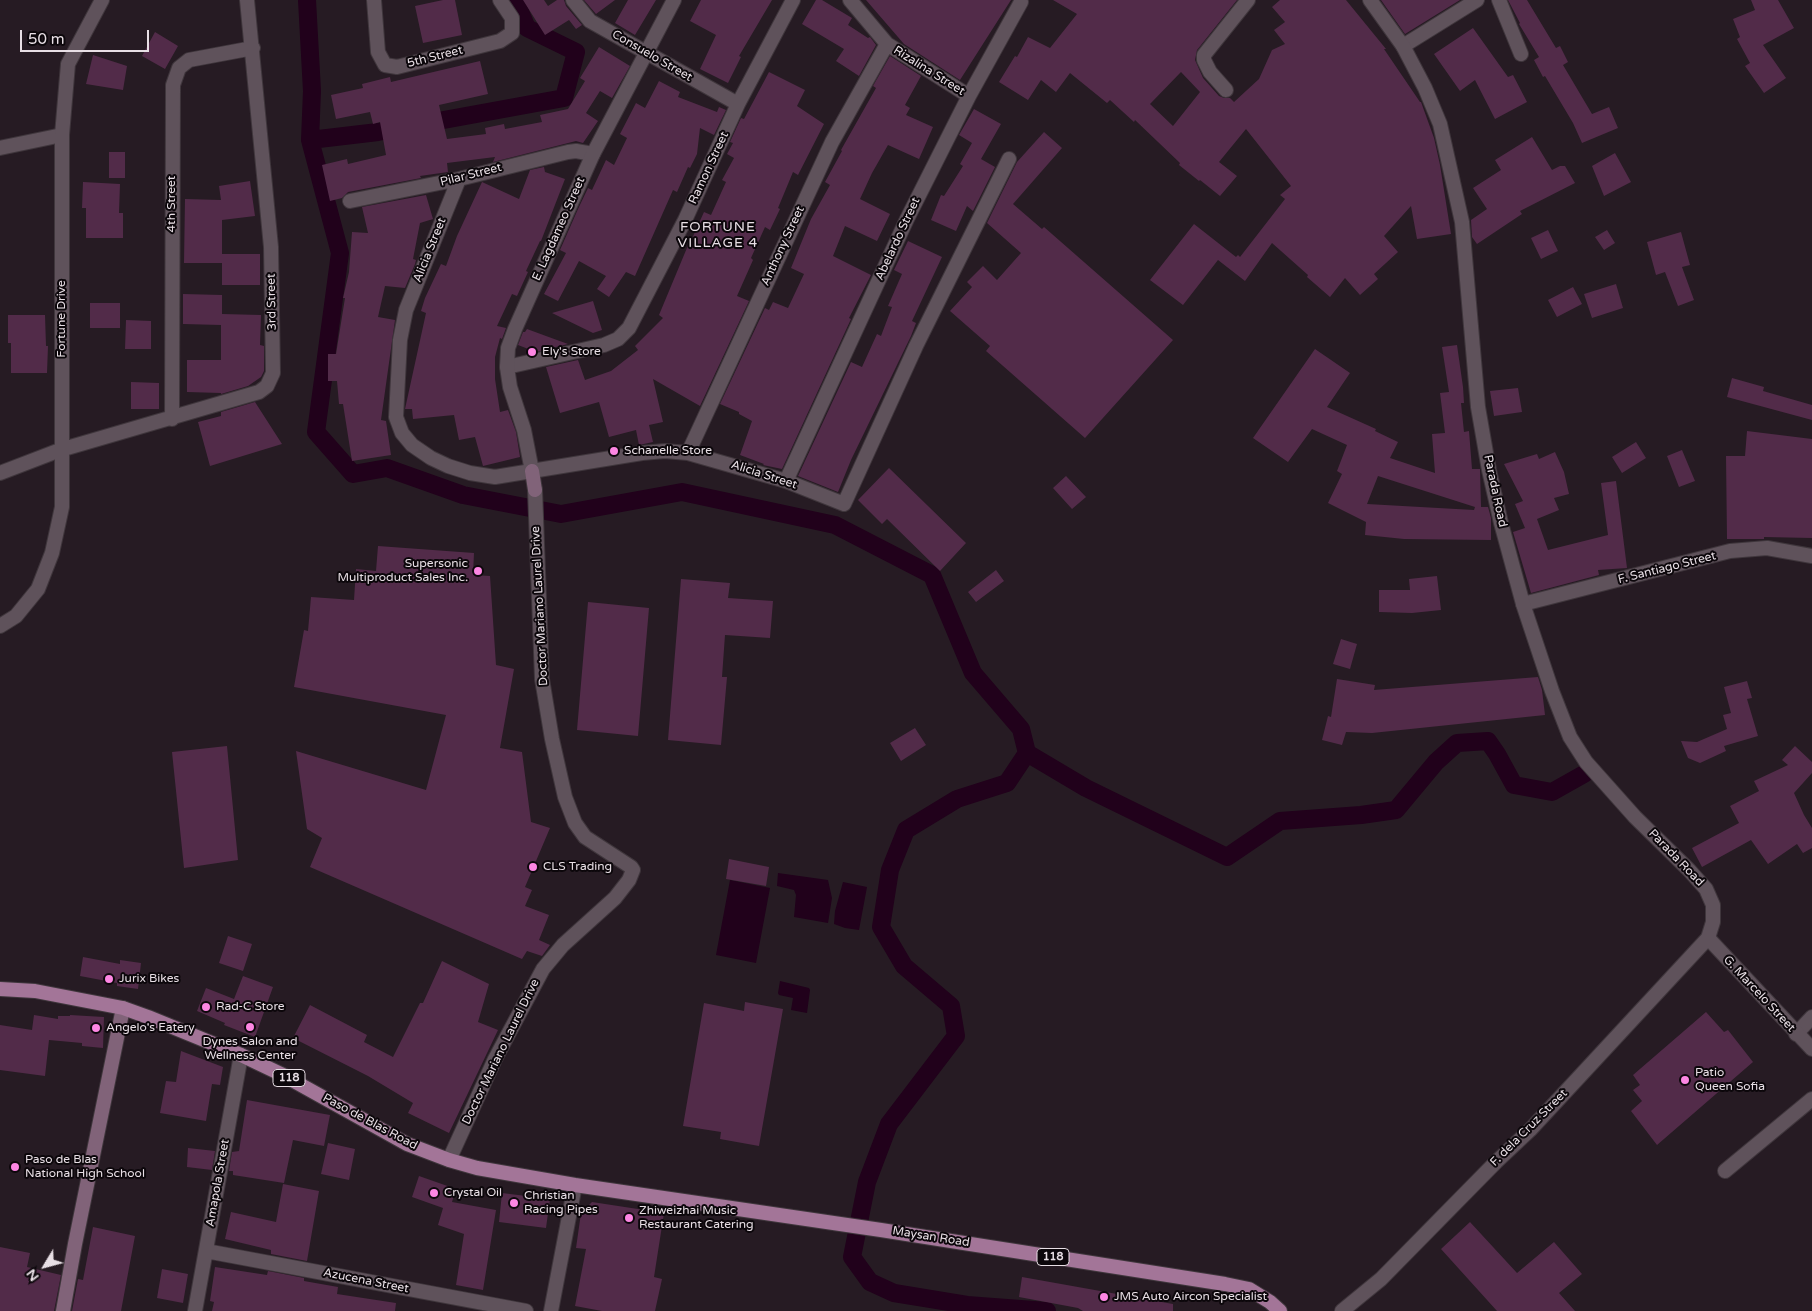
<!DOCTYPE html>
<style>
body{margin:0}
#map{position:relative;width:1812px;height:1311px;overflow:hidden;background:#261b23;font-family:"Varela Round",sans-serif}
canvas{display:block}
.north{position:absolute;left:20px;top:1241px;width:50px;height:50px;-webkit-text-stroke:4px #0c070b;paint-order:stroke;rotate:233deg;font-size:14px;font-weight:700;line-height:20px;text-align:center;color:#e8dfe5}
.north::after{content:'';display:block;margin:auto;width:18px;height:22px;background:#e8dfe5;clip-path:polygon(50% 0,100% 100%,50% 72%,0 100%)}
.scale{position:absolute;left:20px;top:30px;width:129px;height:22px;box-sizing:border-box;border:2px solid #e8dfe5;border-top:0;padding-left:6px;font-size:15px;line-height:18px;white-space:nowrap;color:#e8dfe5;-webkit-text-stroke:4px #0c070b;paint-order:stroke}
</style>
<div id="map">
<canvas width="1812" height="1311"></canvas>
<div class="north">N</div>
<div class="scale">50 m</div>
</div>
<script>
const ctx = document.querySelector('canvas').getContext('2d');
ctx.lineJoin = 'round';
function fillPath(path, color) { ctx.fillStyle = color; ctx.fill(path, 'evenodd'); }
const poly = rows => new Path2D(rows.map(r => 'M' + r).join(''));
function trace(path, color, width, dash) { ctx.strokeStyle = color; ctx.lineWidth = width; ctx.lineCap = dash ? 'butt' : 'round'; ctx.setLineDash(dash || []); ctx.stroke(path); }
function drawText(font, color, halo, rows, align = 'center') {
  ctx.font = font + ' "Varela Round",sans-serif'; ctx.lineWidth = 4; ctx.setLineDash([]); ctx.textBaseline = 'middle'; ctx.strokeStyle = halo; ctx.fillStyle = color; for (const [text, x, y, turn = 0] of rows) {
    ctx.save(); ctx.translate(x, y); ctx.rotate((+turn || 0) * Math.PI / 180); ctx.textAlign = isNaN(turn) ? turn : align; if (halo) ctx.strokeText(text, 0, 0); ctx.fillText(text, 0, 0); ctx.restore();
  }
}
fillPath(poly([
 [778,873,828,880,832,898,828,923,794,917,796,895,794,890,777,886],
 [730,880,770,888,756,963,716,955],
 [843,882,867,887,859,930,845,928,834,924,835,911],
 [780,981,809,988,810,990,807,1013,791,1010,793,998,779,995,778,993]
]), '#21011b');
trace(poly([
 [307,0,312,91,310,140,340,253,316,432,353,474,387,468,463,495,561,514,682,492,835,525,932,575,973,673,1021,729,1027,753,1007,783,957,799,906,830,890,870,881,927,904,966,951,1006,956,1036,889,1124,867,1182,852,1257,870,1282,894,1293,967,1305,1047,1311],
 [310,140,378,132,564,98,576,52,527,28,515,0],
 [1027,753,1086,788,1227,857,1280,821,1361,815,1396,810,1436,762,1457,743,1488,741,1497,754,1514,785,1552,792,1584,774]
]), '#21011b', 18);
fillPath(poly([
 [443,0,455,0,462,35,423,43,415,6],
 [523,0,544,0,548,6,557,0,564,0,566,6,582,25,576,29,569,20,545,35],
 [584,0,615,0,596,14],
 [628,0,656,0,635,35,615,23],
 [701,0,772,0,739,56,741,57,728,83,700,69,716,35,690,21],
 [816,0,822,0,852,18,848,25,868,38,870,37,876,45,859,76,836,61,844,49,802,24],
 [866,0,1011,0,960,80,904,44],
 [1053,0,1237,0,1197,50,1195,60,1203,78,1219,96,1224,98,1230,98,1234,102,1259,79,1272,50,1285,44,1274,30,1285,22,1272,7,1280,0,1346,0,1386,49,1384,49,1420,102,1421,102,1434,138,1440,165,1451,234,1417,239,1411,206,1384,236,1398,252,1374,274,1378,279,1360,295,1345,278,1330,297,1307,277,1308,275,1272,243,1245,281,1218,260,1183,305,1150,280,1194,224,1236,257,1238,255,1240,257,1285,199,1280,195,1291,186,1246,129,1219,162,1237,176,1220,196,1200,180,1199,181,1179,165,1180,163,1135,120,1134,122,1110,100,1107,103,1070,73,1056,92,1041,80,1028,100,999,82,1015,56,1017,57,1028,37,1050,48,1077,14],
 [1181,72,1200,92,1173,126,1150,104],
 [1381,0,1460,0,1405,34],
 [1508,0,1527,0,1556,48,1560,46,1568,62,1563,65,1592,114,1609,107,1618,128,1582,143,1573,123,1545,76,1543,77,1534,60,1539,57,1519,24,1520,23],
 [1751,0,1778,0,1794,28,1763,45,1786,78,1764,93,1745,66,1750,63,1737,39,1740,37,1733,19,1755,10],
 [1473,28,1508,77,1513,75,1527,102,1495,119,1475,80,1460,91,1434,54],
 [155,32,178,46,165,69,142,56],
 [599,47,630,66,612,98,600,91,586,113,598,121,583,143,576,141,493,162,495,157,447,163,448,172,420,176,421,178,348,192,342,198,330,201,322,165,347,159,348,164,386,155,380,122,373,124,370,112,336,119,331,95,363,88,362,84,390,77,391,82,480,61,488,94,439,105,447,139,486,134,485,128,504,124,505,129,542,122,540,115,568,109,585,81,580,78],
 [93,55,127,66,123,90,86,84],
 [890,56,921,76,905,105,910,108,906,115,933,127,919,159,888,145,872,173,860,199,890,214,877,241,845,226,833,256,871,275,849,318,851,319,782,469,763,465,764,464,740,455,752,421,739,414,739,412,720,404,765,308,769,310,773,302,788,308,804,274,791,268,802,241,811,219,830,185,825,182,842,151,841,150,876,88,873,86],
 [769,72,805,90,797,106,824,124,798,175,793,172,778,208,780,209,770,230,765,227,751,258,753,260,737,296,749,301,700,406,653,379,663,422,649,425,653,442,639,445,636,430,609,437,599,402,560,413,546,367,578,360,585,380,611,371,638,350,635,346,663,318,659,315,689,243,690,243,704,212,711,215,726,182,722,180,734,158,727,154,733,143,730,142,741,118,744,119],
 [659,81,680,92,678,97,717,112,719,107,726,110,714,135,700,128,697,154,690,168,688,167,677,192,673,190,635,276,626,272,609,297,597,289,606,276,579,261,558,301,544,294,566,253,560,250,578,209,588,188,592,190,606,160,614,165,627,138,620,134,636,103,645,108],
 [974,109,1001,124,981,159,995,167,973,211,967,206,956,231,931,220,941,195,944,196,963,166,960,164,972,143,959,135],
 [1044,132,1062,148,1013,204,1042,229,1044,227,1173,340,1085,438,986,351,990,346,950,311,972,287,967,282,983,266,997,280,1021,253,987,223,1017,162],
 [1532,137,1552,170,1560,166,1565,166,1575,183,1520,211,1522,214,1477,244,1472,237,1471,220,1487,209,1473,188,1501,170,1495,160],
 [109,152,125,152,125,178,109,178],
 [1615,153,1631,182,1604,196,1592,166],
 [544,167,545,172,565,179,541,241,540,241,526,271,528,272,517,296,512,294,497,326,506,328,502,339,500,338,495,357,495,379,500,412,508,410,516,432,520,457,483,466,475,437,459,440,454,415,413,419,412,409,405,409,426,313,421,311,425,298,441,264,446,266,457,236,482,182,519,199,530,170],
 [250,181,255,216,222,220,222,263,184,263,185,199,221,200,219,186],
 [83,182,120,184,119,213,123,213,123,238,86,238,86,208,82,208],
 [426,195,433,219,420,223,413,259,416,260,415,264,405,288,385,286,378,317,395,320,381,420,386,421,391,455,352,461,343,404,339,404,337,381,328,381,328,354,336,354,345,298,343,298,349,272,352,232,368,233,362,207],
 [1548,230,1558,251,1541,259,1531,238],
 [1607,230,1615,243,1604,250,1595,237],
 [1681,232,1690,265,1682,267,1694,300,1678,306,1665,272,1656,275,1647,242],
 [908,241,942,257,912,321,916,323,911,336,851,460,838,492,798,476,851,362,862,367,877,334,881,336,892,307,888,306,902,274,894,270],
 [222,254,260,254,260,285,222,285],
 [1616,284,1623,308,1592,318,1584,294],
 [1573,287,1582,304,1557,317,1548,300],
 [183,294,222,295,222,314,261,315,260,345,264,346,264,371,261,377,248,386,221,394,221,393,187,392,187,360,221,360,221,325,183,324],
 [593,301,602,330,593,333,552,313],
 [90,303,120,303,120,328,90,328],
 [8,315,45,315,46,346,48,346,47,373,11,373,11,343,8,343],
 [126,320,151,321,151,349,125,349],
 [527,329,546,336,568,344,536,352,518,345,523,332,525,332],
 [1457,345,1463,387,1464,403,1461,403,1464,432,1469,431,1472,469,1480,469,1481,507,1488,507,1491,518,1491,540,1404,539,1365,535,1366,522,1328,503,1342,474,1337,471,1347,445,1312,429,1288,462,1253,438,1315,349,1350,373,1327,407,1376,429,1375,431,1398,442,1390,458,1435,473,1432,434,1445,433,1440,393,1449,392,1442,347],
 [1378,476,1475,507,1474,510,1367,504],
 [1732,378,1764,387,1763,391,1812,405,1812,420,1727,397],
 [131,382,159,383,159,409,131,409],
 [1518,388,1522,412,1494,416,1490,391],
 [255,402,282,444,210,466,198,422,221,416,221,412],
 [1747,431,1812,439,1812,538,1764,537,1764,539,1727,539,1726,456,1745,456],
 [1636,442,1646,458,1622,473,1612,457],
 [1682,450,1695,481,1679,487,1667,456],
 [1555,452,1564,472,1569,494,1554,498,1559,510,1537,519,1548,550,1608,535,1601,483,1616,481,1627,568,1598,570,1599,575,1531,593,1513,532,1525,528,1515,504,1523,501,1504,464,1537,454,1539,459],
 [889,468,966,543,940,571,887,519,882,524,858,500],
 [1066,476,1086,497,1072,509,1053,488],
 [378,546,474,553,473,575,490,576,496,665,514,669,500,748,522,752,531,822,550,828,525,887,532,890,525,906,549,915,539,940,550,945,542,956,527,951,522,959,310,867,322,838,307,829,296,751,426,790,446,715,294,687,304,630,308,631,311,597,354,600,356,569,376,571],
 [996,570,1004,581,976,602,968,592],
 [1437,576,1441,610,1412,613,1379,612,1379,590,1410,590,1409,579],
 [681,579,730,583,728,598,773,601,770,638,725,635,722,677,727,677,721,745,668,740],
 [588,602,649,608,638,736,577,730],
 [1341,639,1357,644,1350,669,1333,664],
 [1538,677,1542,690,1545,715,1372,733,1346,732,1342,745,1322,740,1328,716,1331,717,1337,679,1375,685,1374,690],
 [1747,681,1752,698,1747,699,1758,736,1724,746,1726,751,1700,763,1688,758,1681,741,1697,742,1727,729,1723,715,1731,713,1724,687],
 [915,728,926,745,901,761,890,743],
 [227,746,238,860,184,868,172,752],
 [1795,746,1812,762,1812,773,1794,793,1804,815,1812,828,1812,848,1803,853,1797,844,1768,864,1751,840,1702,867,1692,848,1739,823,1730,806,1759,791,1754,781,1788,765,1782,760],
 [729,859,769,867,766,886,726,879],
 [228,936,252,944,243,971,219,963],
 [83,957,120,964,120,960,141,963,138,989,117,986,117,983,80,976],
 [442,961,489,984,478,1022,498,1030,449,1133,408,1113,413,1103,368,1076,293,1038,310,1005,367,1035,364,1042,393,1057,420,1003,423,1003],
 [243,976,273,987,255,1037,224,1025,225,1023,197,1011,206,988,234,999],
 [745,1002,783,1009,759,1146,720,1139,721,1132,683,1126,704,1003,744,1011],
 [1706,1012,1724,1032,1728,1030,1753,1062,1657,1145,1631,1111,1642,1101,1633,1090,1640,1085,1633,1075],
 [34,1015,58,1019,58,1016,70,1016,70,1015,104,1017,103,1048,82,1046,82,1043,49,1040,45,1076,0,1070,0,1025,32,1030],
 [181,1051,223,1067,220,1085,212,1084,206,1121,160,1113,166,1081,176,1082],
 [247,1100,330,1115,324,1146,293,1140,284,1183,233,1175,233,1171,229,1171,232,1152,239,1151],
 [328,1143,355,1149,349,1180,321,1174],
 [188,1148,215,1151,212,1170,187,1167],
 [419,1176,456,1189,452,1202,496,1210,483,1290,456,1285,464,1234,438,1225,443,1208,412,1197],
 [283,1184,319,1191,307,1261,271,1254,271,1250,225,1239,231,1212,276,1222],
 [502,1193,550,1199,546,1228,499,1222],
 [592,1202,664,1213,654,1277,662,1279,655,1311,602,1311,575,1306,586,1249,576,1248,581,1213],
 [1470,1222,1517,1273,1554,1242,1582,1274,1559,1293,1575,1311,1497,1311,1441,1249],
 [93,1227,135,1236,121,1311,72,1311,78,1279,83,1280],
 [0,1247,30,1253,27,1267,61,1275,54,1311,0,1311],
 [215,1267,267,1275,268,1271,304,1278,304,1281,338,1287,337,1294,396,1303,395,1311,212,1311,214,1302,210,1301],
 [162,1269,188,1274,183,1303,157,1298],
 [1022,1277,1173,1304,1173,1311,1083,1311,1078,1308,1019,1297]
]), '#522b49');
const minor = poly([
 [374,0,378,52,385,65,397,67,500,41,512,33,512,18,500,0],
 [573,0,590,21,738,104],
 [850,0,887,44,969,96],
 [1499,0,1521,54],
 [1403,46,1477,0],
 [1226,90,1210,72,1204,60,1204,55,1248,0],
 [0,148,62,135],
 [459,179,406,310,400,340,396,417,402,433,412,445,431,458,448,466,470,473,495,477,642,453,665,451,688,453,786,481,844,504,916,346,1009,159],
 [350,201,459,179,568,152,576,151,593,154],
 [507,367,604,345,618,339,629,328,685,220,738,104,793,0],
 [172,419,173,85,179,68,189,60,253,48],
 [688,453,832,142,887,44],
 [0,473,60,450,259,392,267,386,273,373,271,247,247,0],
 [786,481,907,219,969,96,1021,2],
 [1523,604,1730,551,1767,548,1812,556],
 [1796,1034,1812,1017],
 [1725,1171,1812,1099],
 [206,1251,526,1311],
 [195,1311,241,1055],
 [551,1311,575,1185]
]);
const tertiary = poly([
 [532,471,524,430,510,387,507,367,508,348,515,329,593,154,674,0],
 [0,626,16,616,38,589,52,553,62,507,62,135,68,64,102,0],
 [1708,938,1812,1049],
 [449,1160,495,1059,543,969,563,945,615,898,629,880,633,870,631,867,585,837,575,823,565,797,552,739,542,679,535,490],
 [1342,1311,1381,1279,1496,1162,1530,1130,1708,938,1713,922,1713,905,1706,889,1689,870,1635,817,1586,762,1570,737,1552,691,1523,604,1501,523,1489,470,1478,407,1462,222,1440,124,1425,88,1403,46,1370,0]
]);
const secondary = poly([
 [532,471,535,490],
 [63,1311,75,1244,123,1008]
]);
const primary = poly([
 [0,989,35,991,123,1008,148,1017,241,1055,283,1075,407,1144,449,1160,477,1168,575,1185,881,1230,1225,1284,1249,1289,1270,1302,1280,1311]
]);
trace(minor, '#3f363c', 16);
trace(tertiary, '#3f363c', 16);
trace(secondary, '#3f363c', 16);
trace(primary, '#3f363c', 16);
trace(minor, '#5f525b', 14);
trace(tertiary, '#5f525b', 14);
trace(secondary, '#816379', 14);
trace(primary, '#a37598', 14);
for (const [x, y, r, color] of [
 [532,352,5,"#fd86e3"],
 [614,451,5,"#fd86e3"],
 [478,571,5,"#fd86e3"],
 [533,867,5,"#fd86e3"],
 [109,979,5,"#fd86e3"],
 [206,1007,5,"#fd86e3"],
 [250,1027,5,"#fd86e3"],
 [96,1028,5,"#fd86e3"],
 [1685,1080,5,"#fd86e3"],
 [15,1167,5,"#fd86e3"],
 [434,1193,5,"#fd86e3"],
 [514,1203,5,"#fd86e3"],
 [629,1218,5,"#fd86e3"],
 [1104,1297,5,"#fd86e3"]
]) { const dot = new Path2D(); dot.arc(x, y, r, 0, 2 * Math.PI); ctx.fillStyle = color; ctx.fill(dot); trace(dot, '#0c070b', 2); }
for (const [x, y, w] of [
 [289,1078,32],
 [1053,1257,32]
]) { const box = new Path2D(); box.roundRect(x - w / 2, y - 8.5, w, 17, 4); ctx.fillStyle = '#0c070b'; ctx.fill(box); trace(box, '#e8dfe5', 1); }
drawText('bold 11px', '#e8dfe5', null, [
 ["118",289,1078],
 ["118",1053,1257]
]);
drawText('12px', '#e8dfe5', '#0c070b', [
 ["Consuelo Street",652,56,30],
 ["5th Street",435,57,-14],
 ["Rizalina Street",929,71,32],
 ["Ramon Street",709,168,-65],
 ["Pilar Street",471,175,-14],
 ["4th Street",172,204,-90],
 ["E. Lagdameo Street",559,229,-66],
 ["Abelardo Street",898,239,-65],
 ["Anthony Street",783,246,-65],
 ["Alicia Street",430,250,-68],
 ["3rd Street",272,302,-91],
 ["Fortune Drive",62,319,-90],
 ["Alicia Street",764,475,18],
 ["Parada Road",1495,491,78],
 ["F. Santiago Street",1667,568,-14],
 ["Doctor Mariano Laurel Drive",540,606,-93],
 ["Parada Road",1676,858,46],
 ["G. Marcelo Street",1759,994,47],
 ["Doctor Mariano Laurel Drive",501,1052,-64],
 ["Paso de Blas Road",370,1122,28],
 ["F. dela Cruz Street",1529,1128,-45],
 ["Amapola Street",218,1183,-80],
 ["Maysan Road",931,1237,9],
 ["Azucena Street",366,1281,11]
]);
drawText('12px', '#e8dfe5', '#0c070b', [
 ["Ely's Store",542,352],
 ["Schanelle Store",624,451],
 ["Supersonic",468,564,"right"],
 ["Multiproduct Sales Inc.",468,578,"right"],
 ["CLS Trading",543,867],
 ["Jurix Bikes",119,979],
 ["Rad-C Store",216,1007],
 ["Angelo's Eatery",106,1028],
 ["Dynes Salon and",250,1042,"center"],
 ["Wellness Center",250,1056,"center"],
 ["Patio",1695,1073],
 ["Queen Sofia",1695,1087],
 ["Paso de Blas",25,1160],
 ["National High School",25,1174],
 ["Crystal Oil",444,1193],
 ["Christian",524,1196],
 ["Racing Pipes",524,1210],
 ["Zhiweizhai Music",639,1211],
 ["Restaurant Catering",639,1225],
 ["JMS Auto Aircon Specialist",1114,1297]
], 'left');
ctx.letterSpacing = '1px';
drawText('14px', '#e8dfe5', '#0c070b', [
 ["FORTUNE",718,227],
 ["VILLAGE 4",718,243]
]);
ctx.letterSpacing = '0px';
</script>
